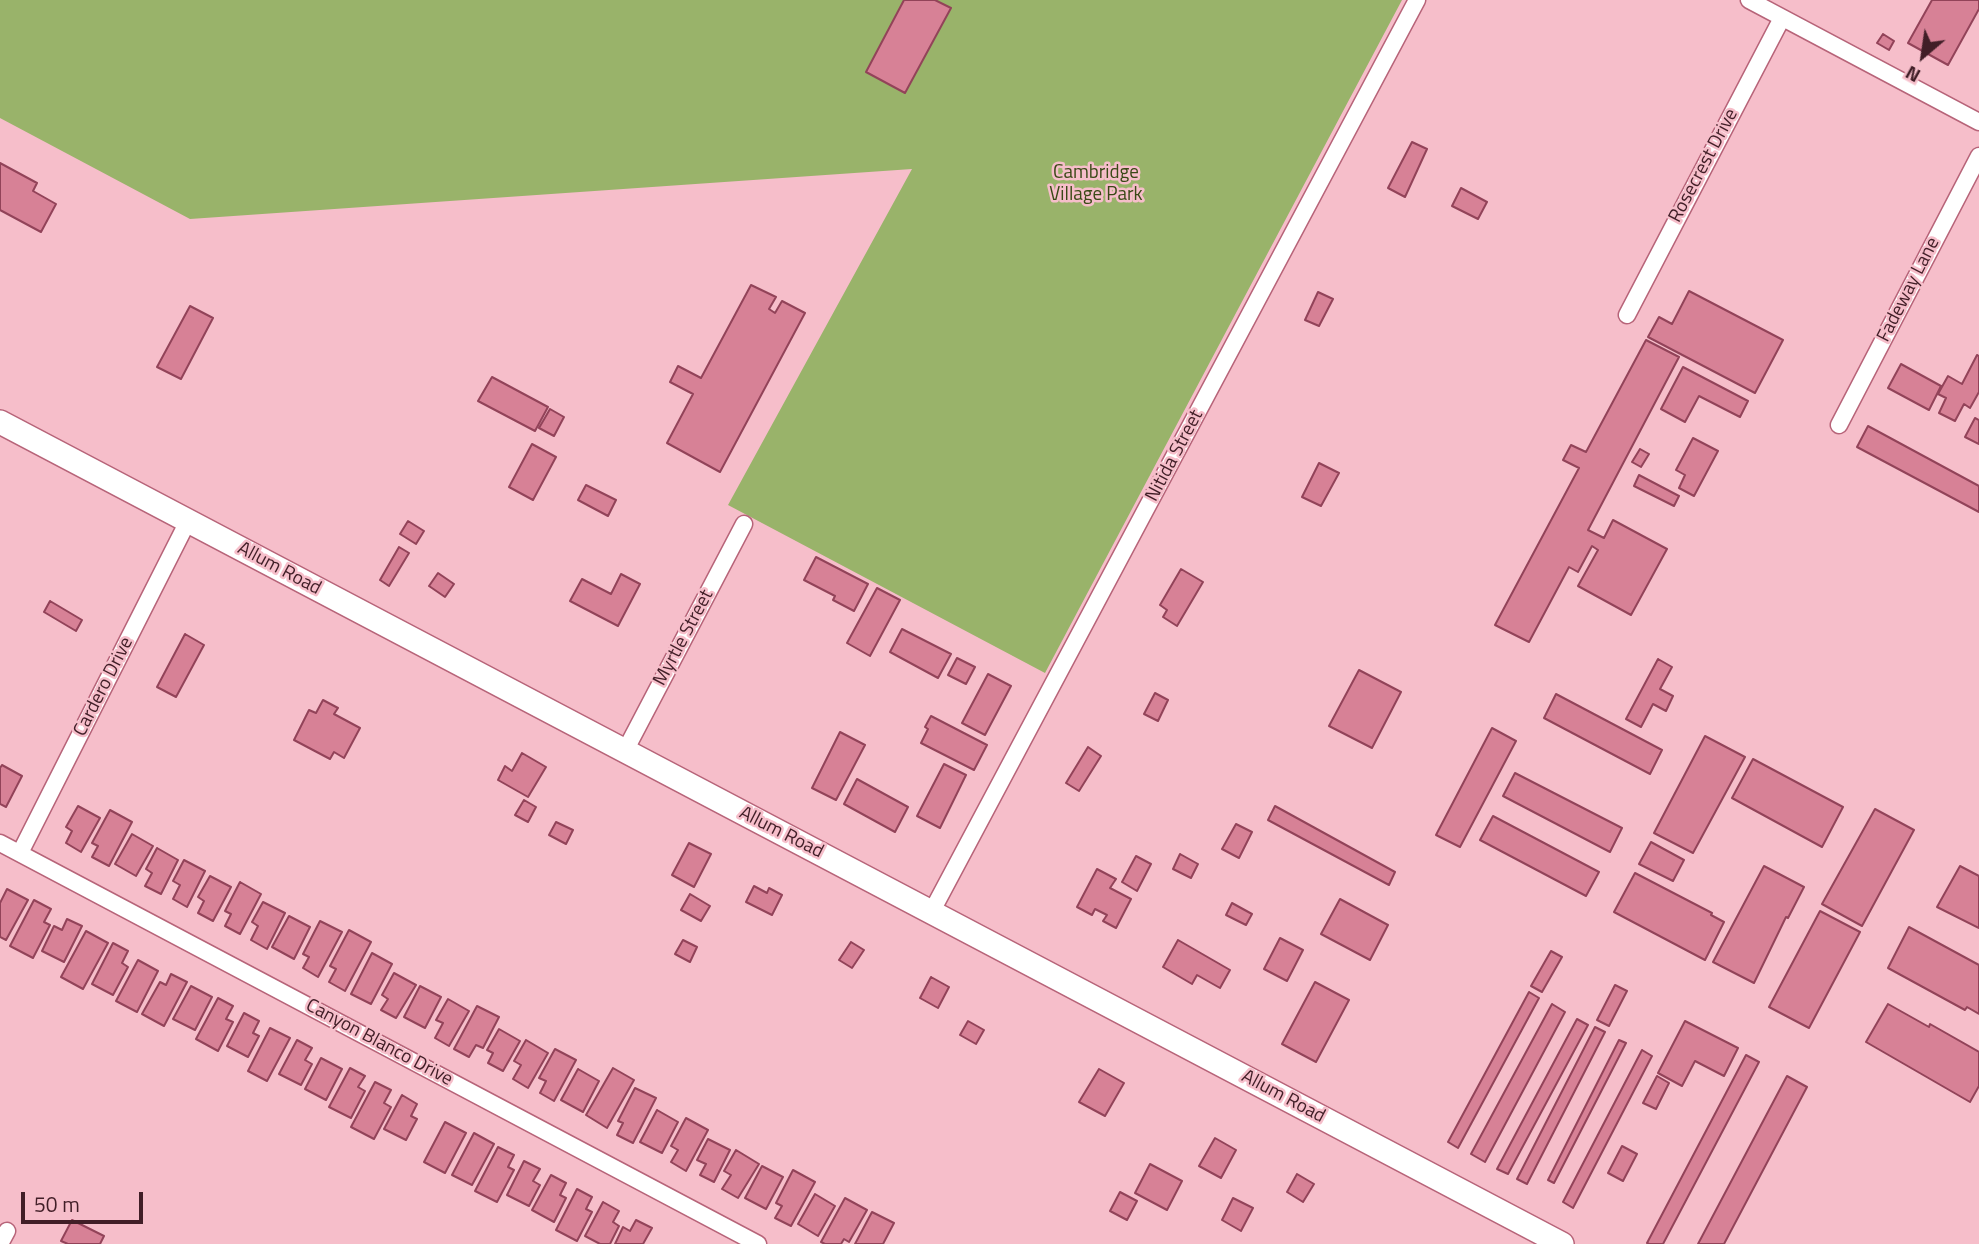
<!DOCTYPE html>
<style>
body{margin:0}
#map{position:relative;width:1979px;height:1244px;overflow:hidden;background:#f6beca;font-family:"Titillium Web",sans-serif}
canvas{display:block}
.north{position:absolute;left:1888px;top:21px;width:70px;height:70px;-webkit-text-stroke:5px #f6beca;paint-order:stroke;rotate:209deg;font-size:19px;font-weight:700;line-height:28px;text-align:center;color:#411e27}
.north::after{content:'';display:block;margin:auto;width:24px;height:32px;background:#411e27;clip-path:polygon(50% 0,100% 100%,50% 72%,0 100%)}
.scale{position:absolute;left:21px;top:1192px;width:122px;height:32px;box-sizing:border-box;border:4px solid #411e27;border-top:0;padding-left:9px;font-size:21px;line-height:24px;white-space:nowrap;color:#411e27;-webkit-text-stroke:5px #f6beca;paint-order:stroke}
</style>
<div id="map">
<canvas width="1979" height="1244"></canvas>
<div class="north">N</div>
<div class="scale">50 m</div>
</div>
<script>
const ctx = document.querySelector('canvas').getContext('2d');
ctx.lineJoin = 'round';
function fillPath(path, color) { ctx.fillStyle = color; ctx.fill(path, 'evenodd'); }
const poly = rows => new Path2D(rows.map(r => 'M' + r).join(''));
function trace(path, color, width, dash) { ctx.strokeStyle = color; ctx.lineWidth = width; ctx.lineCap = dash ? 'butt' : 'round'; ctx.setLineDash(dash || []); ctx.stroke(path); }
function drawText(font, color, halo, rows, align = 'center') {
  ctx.font = font + ' "Titillium Web",sans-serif'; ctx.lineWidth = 5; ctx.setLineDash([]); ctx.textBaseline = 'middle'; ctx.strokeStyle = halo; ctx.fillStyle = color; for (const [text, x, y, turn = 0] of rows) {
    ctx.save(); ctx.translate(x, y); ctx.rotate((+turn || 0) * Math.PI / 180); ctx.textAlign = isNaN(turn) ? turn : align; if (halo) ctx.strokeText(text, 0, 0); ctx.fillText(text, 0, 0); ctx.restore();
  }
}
fillPath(poly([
 [0,0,1402,0,1045,673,728,505,912,169,190,219,0,118]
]), '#99b36a');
const building = poly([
 [904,0,935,0,951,8,905,93,866,72,904,0],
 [1932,0,1979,0,1979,9,1948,65,1908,43,1932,0],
 [1883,34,1894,41,1889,50,1877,43,1883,34],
 [1412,142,1427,149,1405,197,1388,188,1412,142],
 [0,163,37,183,33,191,56,204,41,232,0,210,0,163],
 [1461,188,1487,202,1478,219,1452,206,1461,188],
 [751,285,776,297,769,309,775,313,782,301,805,313,720,472,667,443,693,394,670,382,678,366,701,378,751,285],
 [1689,291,1783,340,1755,393,1648,337,1659,317,1672,324,1689,291],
 [1318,292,1333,299,1319,326,1305,320,1318,292],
 [190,306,213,318,181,379,157,367,190,306],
 [1646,340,1679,357,1588,530,1604,538,1613,520,1667,549,1631,615,1578,586,1598,550,1592,546,1578,572,1569,567,1529,642,1495,625,1579,468,1563,460,1571,445,1586,452,1646,340],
 [1977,355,1979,356,1979,392,1970,408,1964,404,1955,421,1939,413,1946,398,1938,394,1948,376,1962,384,1977,355],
 [1901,364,1941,386,1929,410,1888,388,1901,364],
 [1683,367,1748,401,1740,417,1699,396,1685,422,1661,409,1683,367],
 [492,377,548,407,535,431,478,401,492,377],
 [550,409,564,417,554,436,539,428,550,409],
 [1975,418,1979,420,1979,444,1965,437,1975,418],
 [1868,426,1979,486,1979,512,1857,447,1868,426],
 [1693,438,1718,451,1694,496,1679,488,1685,475,1676,470,1693,438],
 [532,444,556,457,533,500,509,487,532,444],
 [1640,449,1649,454,1641,467,1632,462,1640,449],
 [1319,463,1339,473,1321,506,1302,497,1319,463],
 [1639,475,1679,496,1674,506,1634,486,1639,475],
 [586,485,616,500,608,516,578,500,586,485],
 [408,521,424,531,416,544,400,534,408,521],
 [399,547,409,553,389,586,380,580,399,547],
 [816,557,868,584,854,611,833,600,835,596,804,580,816,557],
 [1181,569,1203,582,1177,626,1163,617,1167,610,1160,605,1181,569],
 [438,573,454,584,445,597,429,586,438,573],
 [621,574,640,584,618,626,570,601,582,579,611,594,621,574],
 [877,588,900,600,870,656,847,643,877,588],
 [50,601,82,620,76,631,44,612,50,601],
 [902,629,951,654,938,678,890,652,902,629],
 [185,634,204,645,176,697,157,687,185,634],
 [957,658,975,667,966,684,948,675,957,658],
 [1658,659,1672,667,1660,689,1673,696,1666,711,1653,704,1641,727,1626,719,1658,659],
 [1359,670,1401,692,1372,748,1329,726,1359,670],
 [988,674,1011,686,985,735,962,723,988,674],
 [1155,693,1168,700,1158,721,1144,714,1155,693],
 [1556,694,1662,750,1650,774,1544,718,1556,694],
 [323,700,338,708,334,714,360,728,344,758,334,752,330,759,294,740,309,710,316,713,323,700],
 [931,716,987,745,974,770,921,743,928,729,925,727,931,716],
 [1492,728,1516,741,1460,847,1436,835,1492,728],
 [840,732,865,745,836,800,812,788,840,732],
 [1705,736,1745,757,1693,853,1654,833,1705,736],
 [1088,747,1101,756,1079,791,1066,783,1088,747],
 [522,753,546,767,528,797,498,780,505,766,512,771,522,753],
 [1753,759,1843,807,1822,847,1732,798,1753,759],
 [944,764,966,775,940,828,917,816,944,764],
 [2,765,22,776,6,807,0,804,0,768,2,765],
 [1515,773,1622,828,1610,852,1503,796,1515,773],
 [857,779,908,807,895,832,844,804,857,779],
 [524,800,536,807,528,822,515,815,524,800],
 [78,806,100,818,81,852,66,843,72,831,66,827,78,806],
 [1275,806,1395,872,1389,885,1268,820,1275,806],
 [1875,809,1914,830,1862,926,1822,904,1875,809],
 [110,810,132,822,109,866,92,857,98,846,92,843,110,810],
 [1493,816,1599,872,1586,896,1480,840,1493,816],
 [556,822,573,830,566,844,549,835,556,822],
 [1236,824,1252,832,1239,858,1222,849,1236,824],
 [132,834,153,846,136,876,115,864,132,834],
 [1651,842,1684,860,1673,881,1639,864,1651,842],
 [689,843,711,854,694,887,672,875,689,843],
 [157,848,178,860,161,894,145,886,152,873,146,869,157,848],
 [1180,854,1198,864,1191,878,1173,869,1180,854],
 [1136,856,1151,864,1137,891,1122,882,1136,856],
 [184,860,205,871,187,907,173,899,180,885,173,881,184,860],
 [1764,866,1804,887,1788,918,1786,917,1754,983,1713,962,1764,866],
 [1960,866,1979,876,1979,928,1937,907,1960,866],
 [1097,869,1116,879,1110,888,1131,899,1116,928,1103,921,1107,915,1095,909,1092,915,1077,907,1097,869],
 [1635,873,1712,913,1711,915,1724,922,1705,960,1614,912,1635,873],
 [210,876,231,887,213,921,198,913,204,901,198,897,210,876],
 [240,882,261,894,240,934,225,926,231,914,225,911,240,882],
 [754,886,767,893,769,888,782,895,772,915,746,902,754,886],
 [7,889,28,900,6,940,0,937,0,903,7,889],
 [690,894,710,906,701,921,681,910,690,894],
 [1340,899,1388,925,1370,960,1321,934,1340,899],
 [34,900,51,909,44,922,50,925,33,958,10,946,34,900],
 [263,902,285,913,267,949,251,940,258,926,252,922,263,902],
 [1232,903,1252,914,1246,925,1226,915,1232,903],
 [1820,911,1860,932,1809,1028,1769,1007,1820,911],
 [289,916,310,927,294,959,272,947,289,916],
 [67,919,82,926,64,962,42,951,54,926,62,930,67,919],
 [320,921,342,932,318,977,303,968,309,957,303,954,320,921],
 [1909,927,1979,965,1979,1014,1967,1007,1965,1010,1888,968,1909,927],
 [349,930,371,942,345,991,329,982,336,969,330,966,349,930],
 [86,931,108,943,83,989,61,977,86,931],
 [1280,938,1303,950,1287,981,1264,969,1280,938],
 [683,940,697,947,690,962,675,954,683,940],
 [1178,940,1230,970,1220,988,1197,975,1192,984,1163,967,1178,940],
 [851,942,864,950,852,968,839,960,851,942],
 [113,943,128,951,122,963,128,967,113,995,92,984,113,943],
 [1551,951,1562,957,1542,992,1531,986,1551,951],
 [372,953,392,964,371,1004,351,994,372,953],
 [138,960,158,971,137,1012,116,1001,138,960],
 [394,973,416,985,396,1018,381,1010,388,999,382,995,394,973],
 [171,974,187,982,164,1026,142,1014,160,982,166,985,171,974],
 [931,977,949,987,938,1008,920,998,931,977],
 [1315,982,1349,1000,1316,1062,1282,1044,1315,982],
 [1615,985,1627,991,1609,1026,1597,1020,1615,985],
 [191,986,212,997,195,1030,173,1019,191,986],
 [420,986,441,997,425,1028,404,1017,420,986],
 [1529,992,1539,998,1458,1148,1448,1142,1529,992],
 [218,998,233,1006,226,1019,233,1022,218,1051,196,1039,218,998],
 [448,999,469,1011,449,1046,435,1038,443,1023,436,1020,448,999],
 [1552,1004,1565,1012,1485,1162,1471,1154,1552,1004],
 [1888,1004,1929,1027,1930,1024,1979,1052,1979,1086,1970,1102,1866,1042,1888,1004],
 [477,1006,499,1017,483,1048,476,1045,469,1057,454,1049,477,1006],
 [244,1013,259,1021,253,1033,259,1036,248,1057,227,1046,244,1013],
 [1577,1019,1588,1025,1508,1174,1497,1169,1577,1019],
 [968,1021,984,1030,976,1044,960,1035,968,1021],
 [1685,1021,1738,1048,1724,1076,1695,1061,1682,1086,1658,1073,1685,1021],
 [1595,1027,1605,1032,1527,1184,1517,1179,1595,1027],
 [270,1028,290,1038,267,1081,248,1071,270,1028],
 [499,1029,520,1041,503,1071,488,1063,493,1053,487,1050,499,1029],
 [297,1040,312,1048,305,1060,312,1064,301,1085,279,1074,297,1040],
 [526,1040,548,1053,528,1088,513,1079,521,1065,514,1061,526,1040],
 [1619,1040,1626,1043,1554,1183,1548,1180,1619,1040],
 [555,1049,576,1060,554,1101,540,1093,546,1081,539,1078,555,1049],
 [1642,1050,1652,1056,1573,1208,1563,1202,1642,1050],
 [1746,1055,1759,1062,1663,1244,1649,1244,1647,1243,1746,1055],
 [321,1058,342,1069,326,1100,305,1089,321,1058],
 [350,1068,365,1076,358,1087,365,1091,351,1118,329,1107,350,1068],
 [613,1068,634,1080,607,1128,586,1115,613,1068],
 [578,1069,599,1081,583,1112,561,1100,578,1069],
 [1099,1069,1124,1083,1105,1116,1079,1102,1099,1069],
 [1657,1076,1669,1083,1656,1109,1643,1103,1657,1076],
 [1787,1076,1807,1087,1724,1244,1698,1244,1787,1076],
 [375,1082,391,1090,384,1103,391,1107,374,1139,351,1127,375,1082],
 [635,1088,656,1098,633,1143,617,1135,623,1123,618,1121,635,1088],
 [402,1095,417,1104,411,1116,417,1119,406,1140,384,1129,402,1095],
 [657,1110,678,1122,662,1153,640,1142,657,1110],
 [686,1118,708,1130,686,1171,671,1162,678,1150,671,1146,686,1118],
 [445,1122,466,1133,445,1173,424,1162,445,1122],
 [474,1133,494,1144,472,1185,452,1175,474,1133],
 [1215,1138,1236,1150,1221,1178,1199,1166,1215,1138],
 [708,1139,730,1150,714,1182,700,1175,706,1164,697,1160,708,1139],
 [1622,1146,1637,1154,1623,1181,1608,1173,1622,1146],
 [498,1147,514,1155,508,1167,514,1170,497,1202,475,1191,498,1147],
 [736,1150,759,1164,738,1198,722,1189,731,1175,724,1171,736,1150],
 [524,1161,540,1169,533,1181,540,1185,529,1206,507,1195,524,1161],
 [1150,1164,1182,1181,1167,1210,1135,1193,1150,1164],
 [762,1166,783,1177,766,1209,745,1198,762,1166],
 [793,1170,815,1182,791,1226,775,1218,782,1206,776,1203,793,1170],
 [1297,1174,1314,1184,1303,1202,1287,1192,1297,1174],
 [551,1175,566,1183,560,1195,566,1198,554,1222,532,1210,551,1175],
 [577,1189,592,1197,586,1209,592,1212,577,1241,556,1230,577,1189],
 [1120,1192,1137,1201,1127,1220,1110,1211,1120,1192],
 [815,1194,835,1206,818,1236,798,1224,815,1194],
 [845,1198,867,1210,849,1242,844,1239,841,1244,825,1244,821,1242,845,1198],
 [1233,1198,1253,1208,1241,1231,1222,1220,1233,1198],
 [603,1202,619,1211,613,1222,619,1226,610,1244,600,1244,585,1236,603,1202],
 [872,1212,894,1223,883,1244,855,1244,872,1212],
 [72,1220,104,1236,100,1244,68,1244,61,1241,72,1220],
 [636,1220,652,1228,643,1244,615,1244,623,1227,630,1231,636,1220]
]);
fillPath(building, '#d78196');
trace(building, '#924359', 2);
const street = poly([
 [1749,0,1979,122],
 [1627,315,1782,18],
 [1839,425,1979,156],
 [625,751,744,524],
 [0,843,758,1244],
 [20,853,188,521],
 [932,911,1417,0],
 [0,1244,7,1231]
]);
const secondary = poly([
 [0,422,1562,1244]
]);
trace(street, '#b76479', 19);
trace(secondary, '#b76479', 26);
trace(street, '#fff', 16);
trace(secondary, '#fff', 23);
drawText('19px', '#411e27', '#f6beca', [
 ["Rosecrest Drive",1704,166,-62],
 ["Fadeway Lane",1909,290,-63],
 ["Nitida Street",1175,456,-62],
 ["Allum Road",279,569,28],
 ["Myrtle Street",684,638,-62],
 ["Cardero Drive",104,687,-63],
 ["Allum Road",781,833,27],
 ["Canyon Blanco Drive",379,1043,28],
 ["Allum Road",1283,1097,28]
]);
drawText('19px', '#394916', '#f6beca', [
 ["Cambridge",1096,173],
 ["Village Park",1096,195]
]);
</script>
